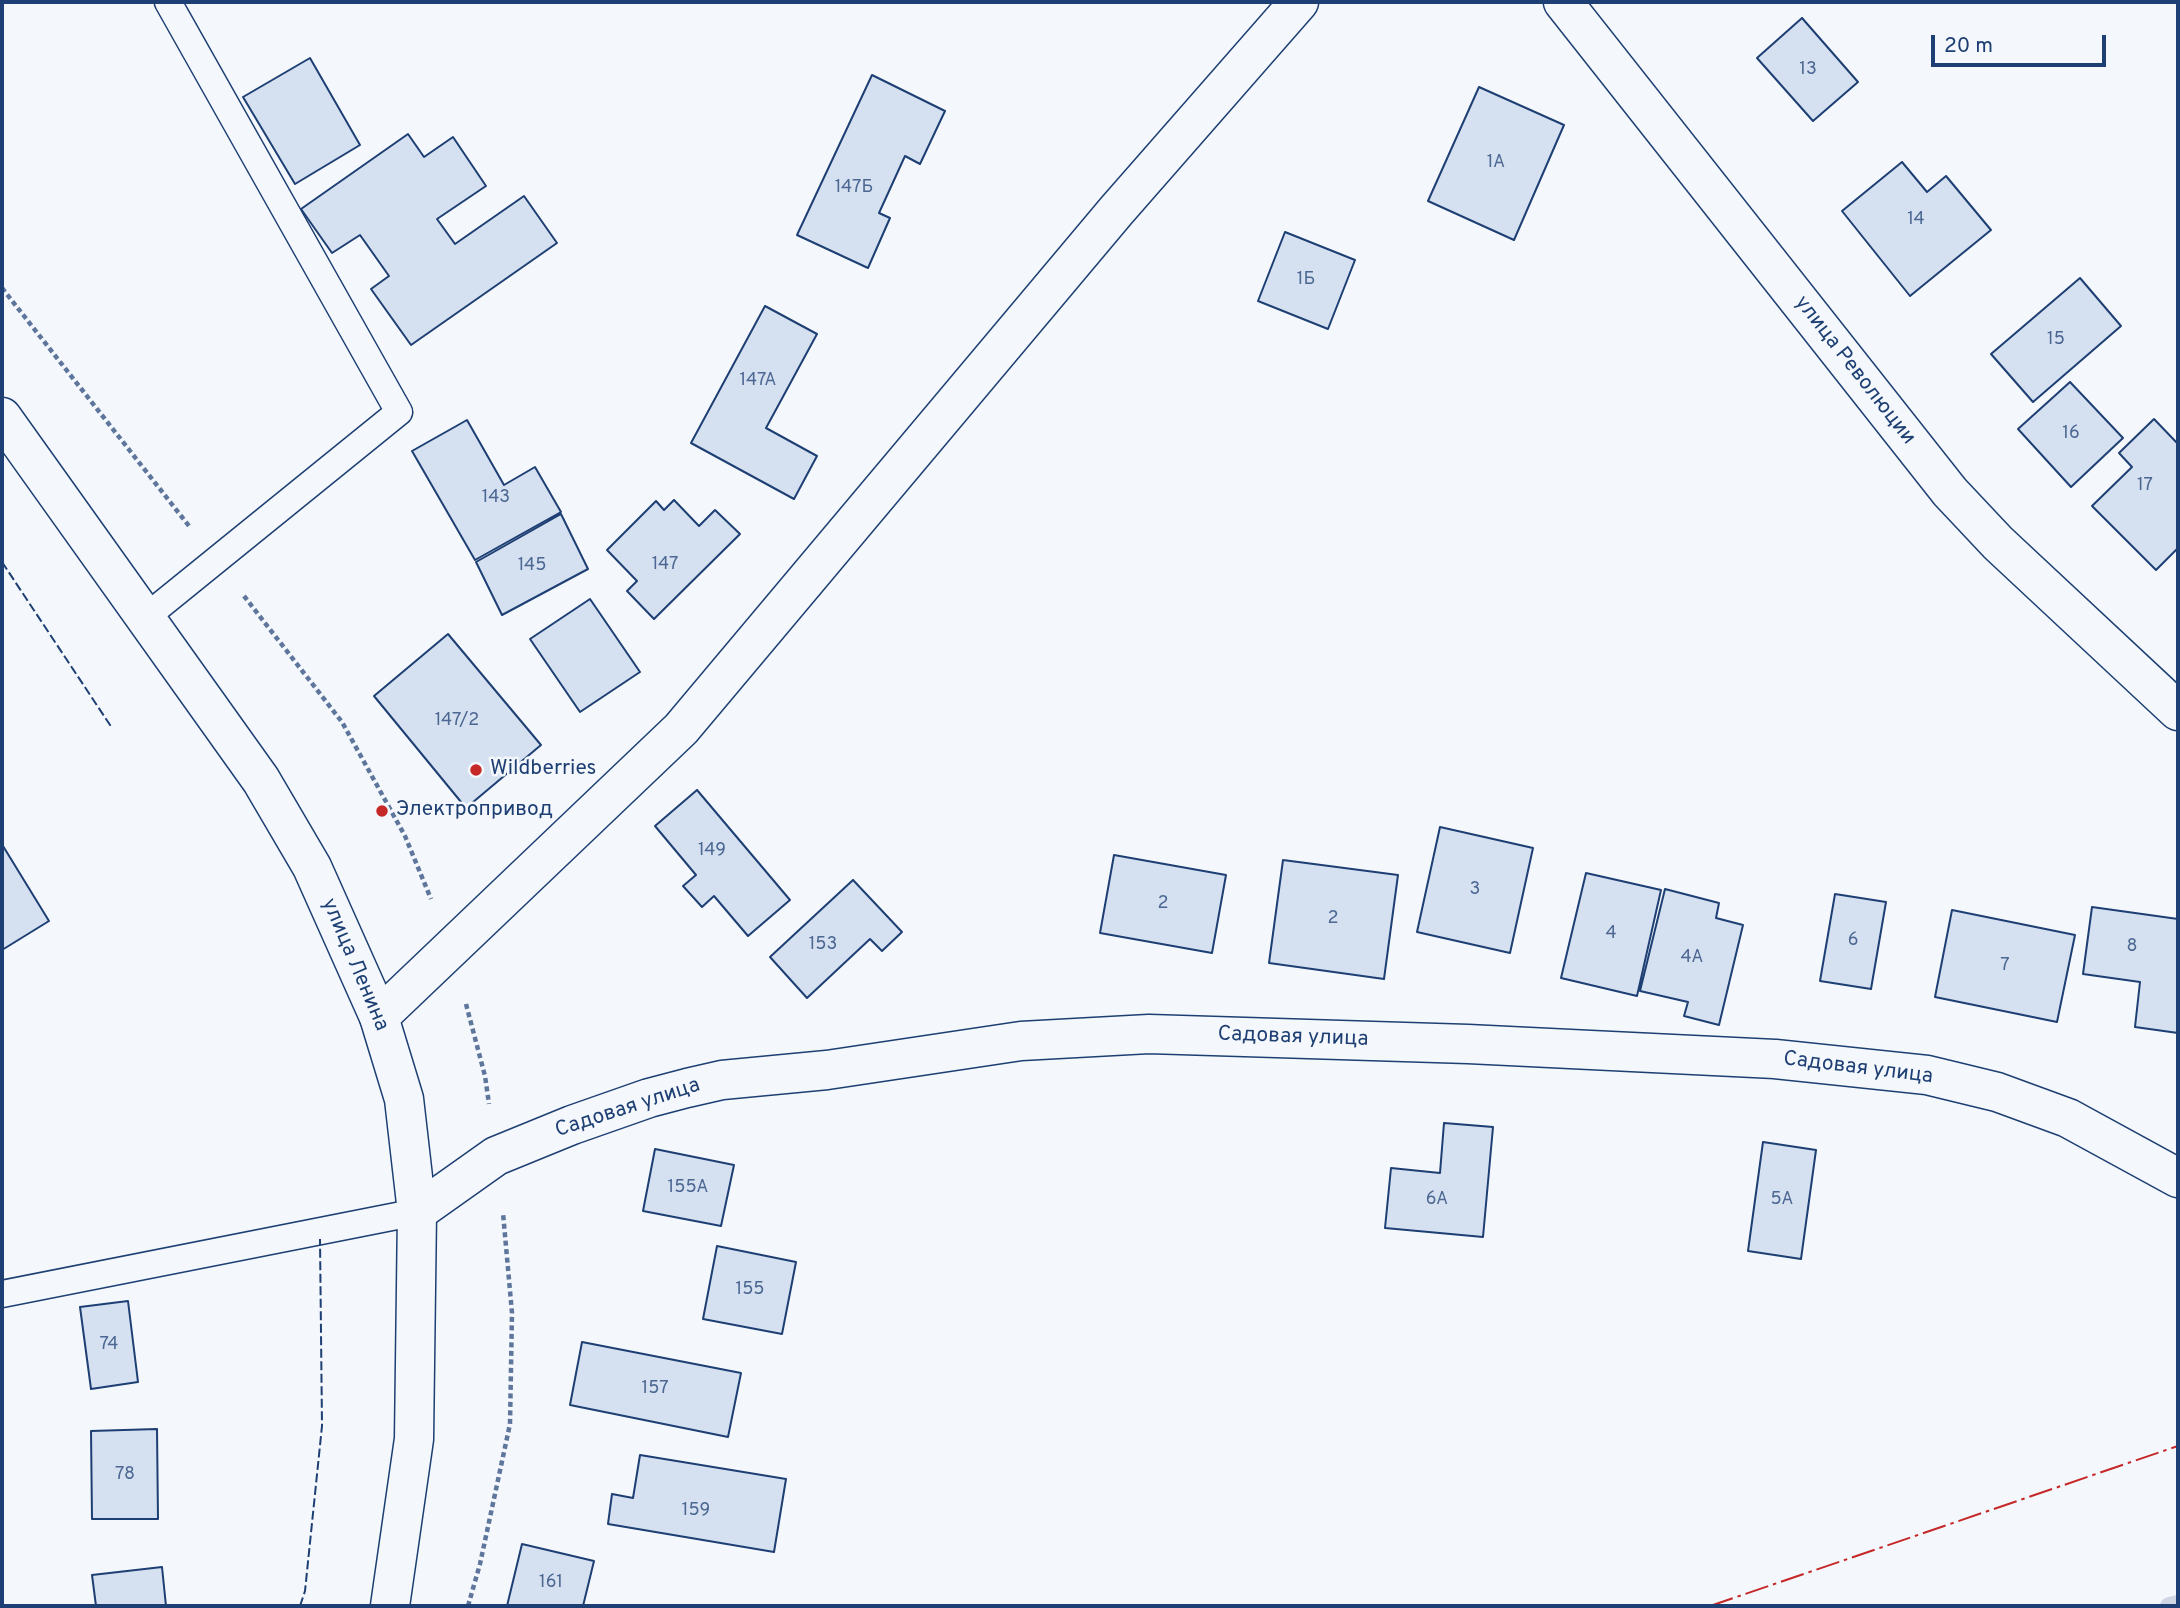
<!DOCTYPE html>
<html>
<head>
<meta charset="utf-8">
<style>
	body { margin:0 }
	#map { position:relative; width:2180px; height:1608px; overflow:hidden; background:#f4f7fb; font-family:Overpass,sans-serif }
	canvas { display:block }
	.frame { position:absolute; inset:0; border:4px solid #1d3f73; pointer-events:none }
	.scale { position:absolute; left:1931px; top:35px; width:175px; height:32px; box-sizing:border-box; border:4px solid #1d3f73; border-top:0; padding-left:9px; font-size:21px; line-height:24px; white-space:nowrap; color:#1d3f73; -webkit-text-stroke:5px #f4f7fb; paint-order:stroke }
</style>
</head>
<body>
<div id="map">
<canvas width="2180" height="1608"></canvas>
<div class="frame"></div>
<div class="scale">20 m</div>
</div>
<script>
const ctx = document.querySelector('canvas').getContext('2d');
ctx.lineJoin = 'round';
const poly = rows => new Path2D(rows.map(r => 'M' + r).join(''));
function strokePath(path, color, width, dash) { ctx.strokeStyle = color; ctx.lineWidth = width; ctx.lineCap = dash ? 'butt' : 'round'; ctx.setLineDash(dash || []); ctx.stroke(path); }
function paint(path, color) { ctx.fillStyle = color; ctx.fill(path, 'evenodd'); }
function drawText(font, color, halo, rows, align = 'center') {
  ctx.font = font + ' Overpass,sans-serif'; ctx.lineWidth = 5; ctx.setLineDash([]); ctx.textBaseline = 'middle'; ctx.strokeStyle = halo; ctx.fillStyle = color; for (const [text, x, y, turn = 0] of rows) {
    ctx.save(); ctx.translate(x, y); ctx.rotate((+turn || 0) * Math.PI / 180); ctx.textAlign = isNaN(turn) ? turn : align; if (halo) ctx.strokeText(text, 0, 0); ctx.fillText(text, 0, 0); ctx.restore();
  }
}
strokePath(poly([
	[2169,1606,2178,1604]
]), '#cfd7e4', 18);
const building = poly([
	[1802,18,1858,82,1813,121,1757,58,1802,18],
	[310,58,360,145,295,184,243,97,310,58],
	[872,75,945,111,920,164,905,156,879,213,890,218,868,268,797,235,872,75],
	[1479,87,1564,125,1514,240,1428,201,1479,87],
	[408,134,424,157,453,137,486,186,437,219,455,244,524,196,557,243,411,345,371,289,389,276,360,235,332,253,301,209,408,134],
	[1902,162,1927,192,1946,176,1991,230,1910,296,1842,211,1902,162],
	[1285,232,1355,260,1328,329,1258,301,1285,232],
	[2080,278,2121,326,2033,402,1991,354,2080,278],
	[765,306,817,334,766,428,817,456,794,499,691,443,765,306],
	[2070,382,2123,438,2071,487,2018,429,2070,382],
	[2154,419,2178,444,2178,548,2156,570,2092,506,2132,467,2119,453,2154,419],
	[467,420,504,485,535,467,561,512,475,560,412,451,467,420],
	[674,500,699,526,715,510,740,534,654,619,627,591,637,581,607,550,656,501,664,510,674,500],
	[561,514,588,569,502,615,476,562,561,514],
	[590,599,640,672,580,712,530,639,590,599],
	[448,634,541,745,466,808,374,696,448,634],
	[697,790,790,900,748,936,714,896,702,907,683,886,696,875,655,826,697,790],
	[1440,827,1533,848,1510,953,1417,932,1440,827],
	[3,846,49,921,2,950,2,847,3,846],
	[1114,855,1226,875,1212,953,1100,933,1114,855],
	[1283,860,1398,875,1384,979,1269,963,1283,860],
	[1586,873,1661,890,1637,996,1561,978,1586,873],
	[853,880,902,932,882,951,870,939,807,998,770,957,853,880],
	[1665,889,1719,903,1716,918,1743,925,1719,1025,1684,1016,1688,1002,1640,991,1665,889],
	[1835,894,1886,902,1871,989,1820,981,1835,894],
	[2092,907,2178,919,2178,1033,2135,1027,2140,982,2083,974,2092,907],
	[1952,910,2075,935,2057,1022,1935,997,1952,910],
	[1444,1123,1493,1127,1483,1237,1385,1228,1391,1168,1440,1173,1444,1123],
	[1763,1142,1816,1150,1801,1259,1748,1251,1763,1142],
	[655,1149,734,1165,721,1226,643,1211,655,1149],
	[717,1246,796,1262,782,1334,703,1319,717,1246],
	[128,1301,138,1382,91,1389,80,1307,128,1301],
	[582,1342,741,1373,728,1437,570,1405,582,1342],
	[157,1429,158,1519,92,1519,91,1431,157,1429],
	[640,1455,786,1479,774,1552,608,1524,612,1494,633,1498,640,1455],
	[522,1544,594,1561,583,1606,507,1606,522,1544],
	[162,1567,166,1606,96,1606,92,1575,162,1567]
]);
paint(building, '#d5e0f0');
strokePath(building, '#1d3f73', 2);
const service = poly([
	[146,617,399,412,168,2],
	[2,1294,417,1212]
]);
const minor = poly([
	[1563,2,1950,492,1998,543,2178,711],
	[379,1017,681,729,1116,211,1299,2],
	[417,1212,496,1156,572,1125,649,1098,687,1088,722,1080,827,1070,1021,1041,1149,1034,1468,1044,1775,1059,1927,1075,1997,1092,2068,1118,2178,1178]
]);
const secondary = poly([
	[2,417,261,780,312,867,379,1017,404,1099,417,1212,414,1439,390,1606]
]);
strokePath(service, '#1d3f73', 29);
strokePath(minor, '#1d3f73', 41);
strokePath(secondary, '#1d3f73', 41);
strokePath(poly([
	[2,288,189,526],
	[244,596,342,722,405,836,431,899],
	[466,1004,485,1076,489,1104],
	[468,1606,480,1564,510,1424,512,1313,503,1213]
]), '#5e769c', 4.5, [5, 3.5]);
strokePath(service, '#f4f7fb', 26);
strokePath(minor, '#f4f7fb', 38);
strokePath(secondary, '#f4f7fb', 38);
strokePath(poly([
	[2,562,112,728],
	[300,1606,305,1591,322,1426,320,1239]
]), '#1d3f73', 2, [9, 3.5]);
strokePath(poly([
	[1710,1606,2178,1446]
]), '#c62828', 2, [24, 5, 3.5, 5]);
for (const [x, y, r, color] of [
	[476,770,7,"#c62828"],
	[382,811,7,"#c62828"]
]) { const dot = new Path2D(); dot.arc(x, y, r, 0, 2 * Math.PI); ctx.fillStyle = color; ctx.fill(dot); strokePath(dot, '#f4f7fb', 2.5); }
drawText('18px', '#4b6792', null, [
	["13",1808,70],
	["1А",1496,163],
	["147Б",854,188],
	["14",1916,220],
	["1Б",1306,280],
	["15",2056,340],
	["147А",758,381],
	["16",2071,434],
	["17",2145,486],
	["143",496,498],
	["147",665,565],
	["145",532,566],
	["147/2",457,721],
	["149",712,851],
	["3",1475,890],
	["2",1163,904],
	["2",1333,919],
	["4",1611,934],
	["6",1853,941],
	["153",823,945],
	["8",2132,947],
	["4А",1692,958],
	["7",2005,966],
	["155А",688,1188],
	["6А",1437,1200],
	["5А",1782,1200],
	["155",750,1290],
	["74",109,1345],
	["157",655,1389],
	["78",125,1475],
	["159",696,1511],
	["161",551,1583]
]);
drawText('21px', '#1d3f73', '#f4f7fb', [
	["улица Революции",1854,371,52],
	["улица Ленина",354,965,67],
	["Садовая улица",1293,1038,2],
	["Садовая улица",1858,1069,7],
	["Садовая улица",628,1109,-18]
]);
drawText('21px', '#1d3f73', '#f4f7fb', [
	["Wildberries",490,770],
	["Электропривод",396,811]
], 'left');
</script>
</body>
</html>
